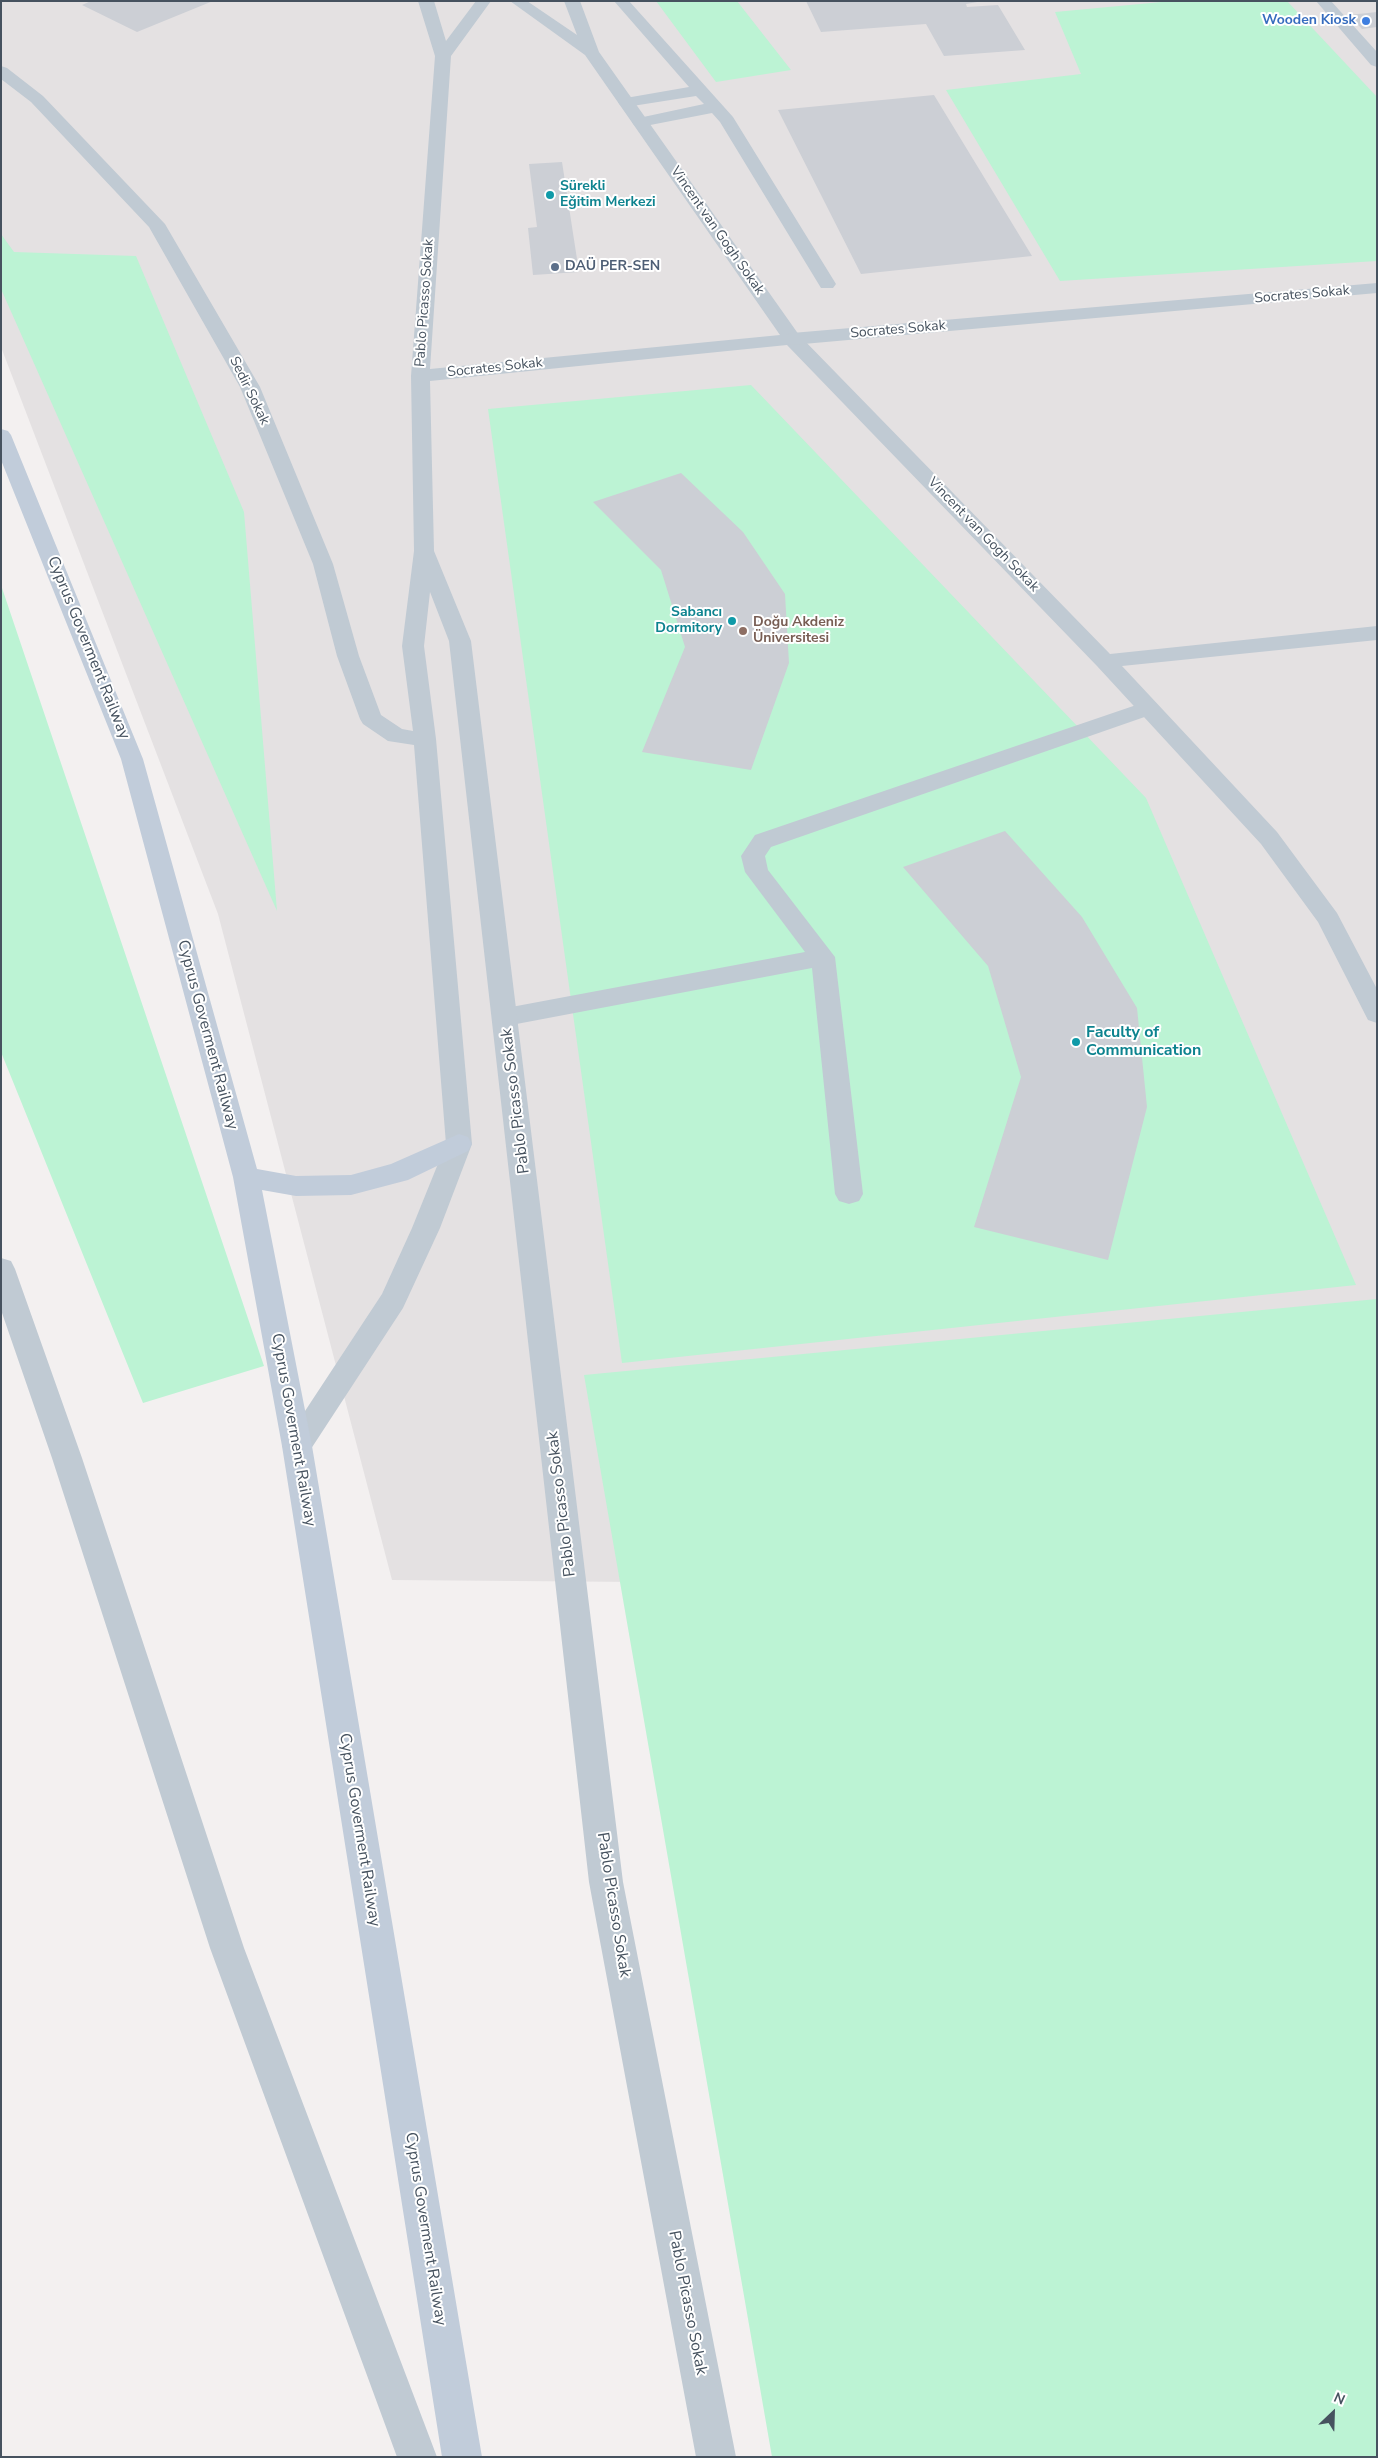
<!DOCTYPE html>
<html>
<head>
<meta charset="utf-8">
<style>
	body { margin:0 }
	#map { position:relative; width:1378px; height:2458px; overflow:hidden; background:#f3f0f0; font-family:"Nunito Sans",sans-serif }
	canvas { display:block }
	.frame { position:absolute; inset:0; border:2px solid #46525f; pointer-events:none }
	.north { position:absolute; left:1308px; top:2388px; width:50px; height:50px; -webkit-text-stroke:4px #fff; paint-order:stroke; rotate:24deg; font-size:14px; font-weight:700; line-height:20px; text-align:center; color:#46525f }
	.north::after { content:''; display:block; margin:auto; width:18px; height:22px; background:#46525f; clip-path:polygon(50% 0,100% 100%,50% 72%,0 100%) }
</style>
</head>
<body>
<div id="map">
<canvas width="1378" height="2458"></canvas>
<div class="frame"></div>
<div class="north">N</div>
</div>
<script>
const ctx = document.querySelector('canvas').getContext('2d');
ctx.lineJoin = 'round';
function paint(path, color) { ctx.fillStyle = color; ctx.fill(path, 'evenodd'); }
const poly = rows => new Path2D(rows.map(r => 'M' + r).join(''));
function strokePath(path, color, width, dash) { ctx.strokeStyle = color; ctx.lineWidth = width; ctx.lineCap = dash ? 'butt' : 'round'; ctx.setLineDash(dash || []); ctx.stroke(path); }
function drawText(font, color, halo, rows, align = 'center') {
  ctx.font = font + ' "Nunito Sans",sans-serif'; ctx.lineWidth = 4; ctx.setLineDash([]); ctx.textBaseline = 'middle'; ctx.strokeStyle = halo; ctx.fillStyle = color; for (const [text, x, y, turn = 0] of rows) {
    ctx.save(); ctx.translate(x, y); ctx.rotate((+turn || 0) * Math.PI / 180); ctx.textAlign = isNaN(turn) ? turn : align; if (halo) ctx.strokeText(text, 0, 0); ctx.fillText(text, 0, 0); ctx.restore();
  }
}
paint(poly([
	[1,1,1377,1,1377,1588,392,1580,218,914,1,347]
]), '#e4e1e2');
paint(poly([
	[656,1,737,1,791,70,716,82],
	[1172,1,1287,1,1377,97,1377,261,1060,281,946,90,1081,74,1055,12],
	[1,234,14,252,136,256,244,512,277,911,1,289],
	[751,385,1146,798,1356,1285,622,1363,488,409],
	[1,585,264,1366,143,1403,1,1052],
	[1377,1299,1377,2457,772,2457,584,1375]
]), '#bcf3d4');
paint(poly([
	[91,1,213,1,137,32,82,5],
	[806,1,983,1,966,4,967,7,998,5,1025,50,944,56,926,24,821,32],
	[1377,12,1377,27,1362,29,1349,15],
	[934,95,1032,256,861,274,778,110],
	[562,162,579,272,533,275,528,228,537,227,529,164],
	[681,473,743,532,785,594,789,663,751,770,642,752,685,647,661,570,593,502],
	[1005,831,1082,917,1137,1008,1147,1107,1108,1260,974,1227,1021,1077,988,966,903,867]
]), '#cccfd5');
paint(poly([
	[614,1,629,1,733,117,836,284,833,288,821,288,720,122,712,113,640,127,634,125,632,122,634,119,704,104,696,96,626,107,620,105,618,102,620,99,689,87,614,1],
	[1148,701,1156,703,1159,708,1156,713,771,847,765,856,768,870,835,957,863,1194,859,1201,849,1204,839,1201,835,1194,812,968,506,1026,497,1023,493,1017,497,1011,506,1008,805,952,745,872,741,856,755,835,1148,701]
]), '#c0cad3');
paint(poly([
	[418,1,434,1,446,41,476,1,491,1,451,56,430,369,780,335,585,55,510,1,527,1,577,35,564,1,580,1,599,52,799,335,1110,654,1377,626,1377,640,1122,666,1277,832,1337,913,1377,989,1377,1023,1368,1020,1318,922,1261,844,1097,666,787,345,430,381,434,551,471,641,623,1882,736,2457,696,2457,589,1882,449,641,430,592,424,646,436,739,472,1144,440,1228,403,1308,307,1455,297,1458,287,1455,282,1446,382,1294,412,1228,446,1144,414,745,388,741,363,724,360,719,337,656,313,564,240,387,149,227,31,102,1,79,1,66,7,68,43,96,165,224,260,387,333,564,359,656,381,715,402,729,413,731,402,646,414,551,411,376,435,56,418,1],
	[1316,1,1331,1,1377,52,1377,67,1371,65,1316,1],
	[1,1258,11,1261,15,1269,82,1458,244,1948,437,2457,397,2457,210,1948,52,1458,1,1310,1,1258]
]), '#c0cad3');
paint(poly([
	[1377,283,1377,293,792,345,785,343,783,339,785,335,792,333,1377,283]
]), '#c0cad3');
paint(poly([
	[1,429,8,431,11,435,143,759,257,1169,296,1176,351,1175,391,1164,459,1134,468,1137,472,1144,468,1151,408,1180,351,1195,296,1196,262,1190,312,1446,482,2457,442,2457,282,1446,233,1177,121,759,1,460,1,429]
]), '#c1ccda');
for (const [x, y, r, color] of [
	[1366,21,5,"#3f7fe0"],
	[550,195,5,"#0f9aa8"],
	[555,267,5,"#5c6f8a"],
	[732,621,5,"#0f9aa8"],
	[743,631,5,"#8d6e63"],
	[1076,1042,5,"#0f9aa8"]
]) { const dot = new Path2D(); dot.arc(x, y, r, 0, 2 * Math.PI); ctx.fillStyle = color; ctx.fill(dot); strokePath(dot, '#fff', 2); }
drawText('bold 14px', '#366cbe', '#fff', [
	["Wooden Kiosk",1356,21]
], 'right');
drawText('bold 14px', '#0d838f', '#fff', [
	["Sürekli",560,187],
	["Eğitim Merkezi",560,203],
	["Sabancı",722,613,"right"],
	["Dormitory",722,629,"right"]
], 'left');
drawText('14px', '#46525f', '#fff', [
	["Vincent van Gogh Sokak",717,231,55],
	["Socrates Sokak",1302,295,-5],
	["Pablo Picasso Sokak",425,303,-86],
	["Socrates Sokak",898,330,-5],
	["Socrates Sokak",495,368,-6],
	["Sedir Sokak",249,391,64],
	["Vincent van Gogh Sokak",983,535,46]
]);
drawText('bold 14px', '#4e5e75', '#fff', [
	["DAÜ PER-SEN",565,267]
], 'left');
drawText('bold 14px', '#785e54', '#fff', [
	["Doğu Akdeniz",753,623],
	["Üniversitesi",753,639]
], 'left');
drawText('16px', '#46525f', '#fff', [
	["Cyprus Goverment Railway",88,648,68],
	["Cyprus Goverment Railway",207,1035,75],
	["Pablo Picasso Sokak",516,1101,-97],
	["Cyprus Goverment Railway",293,1430,80],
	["Pablo Picasso Sokak",562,1504,-97],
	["Cyprus Goverment Railway",359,1830,81],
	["Pablo Picasso Sokak",613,1905,81],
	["Cyprus Goverment Railway",425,2229,81],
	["Pablo Picasso Sokak",687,2303,79]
]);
drawText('bold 16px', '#0d838f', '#fff', [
	["Faculty of",1086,1033],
	["Communication",1086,1051]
], 'left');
</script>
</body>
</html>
